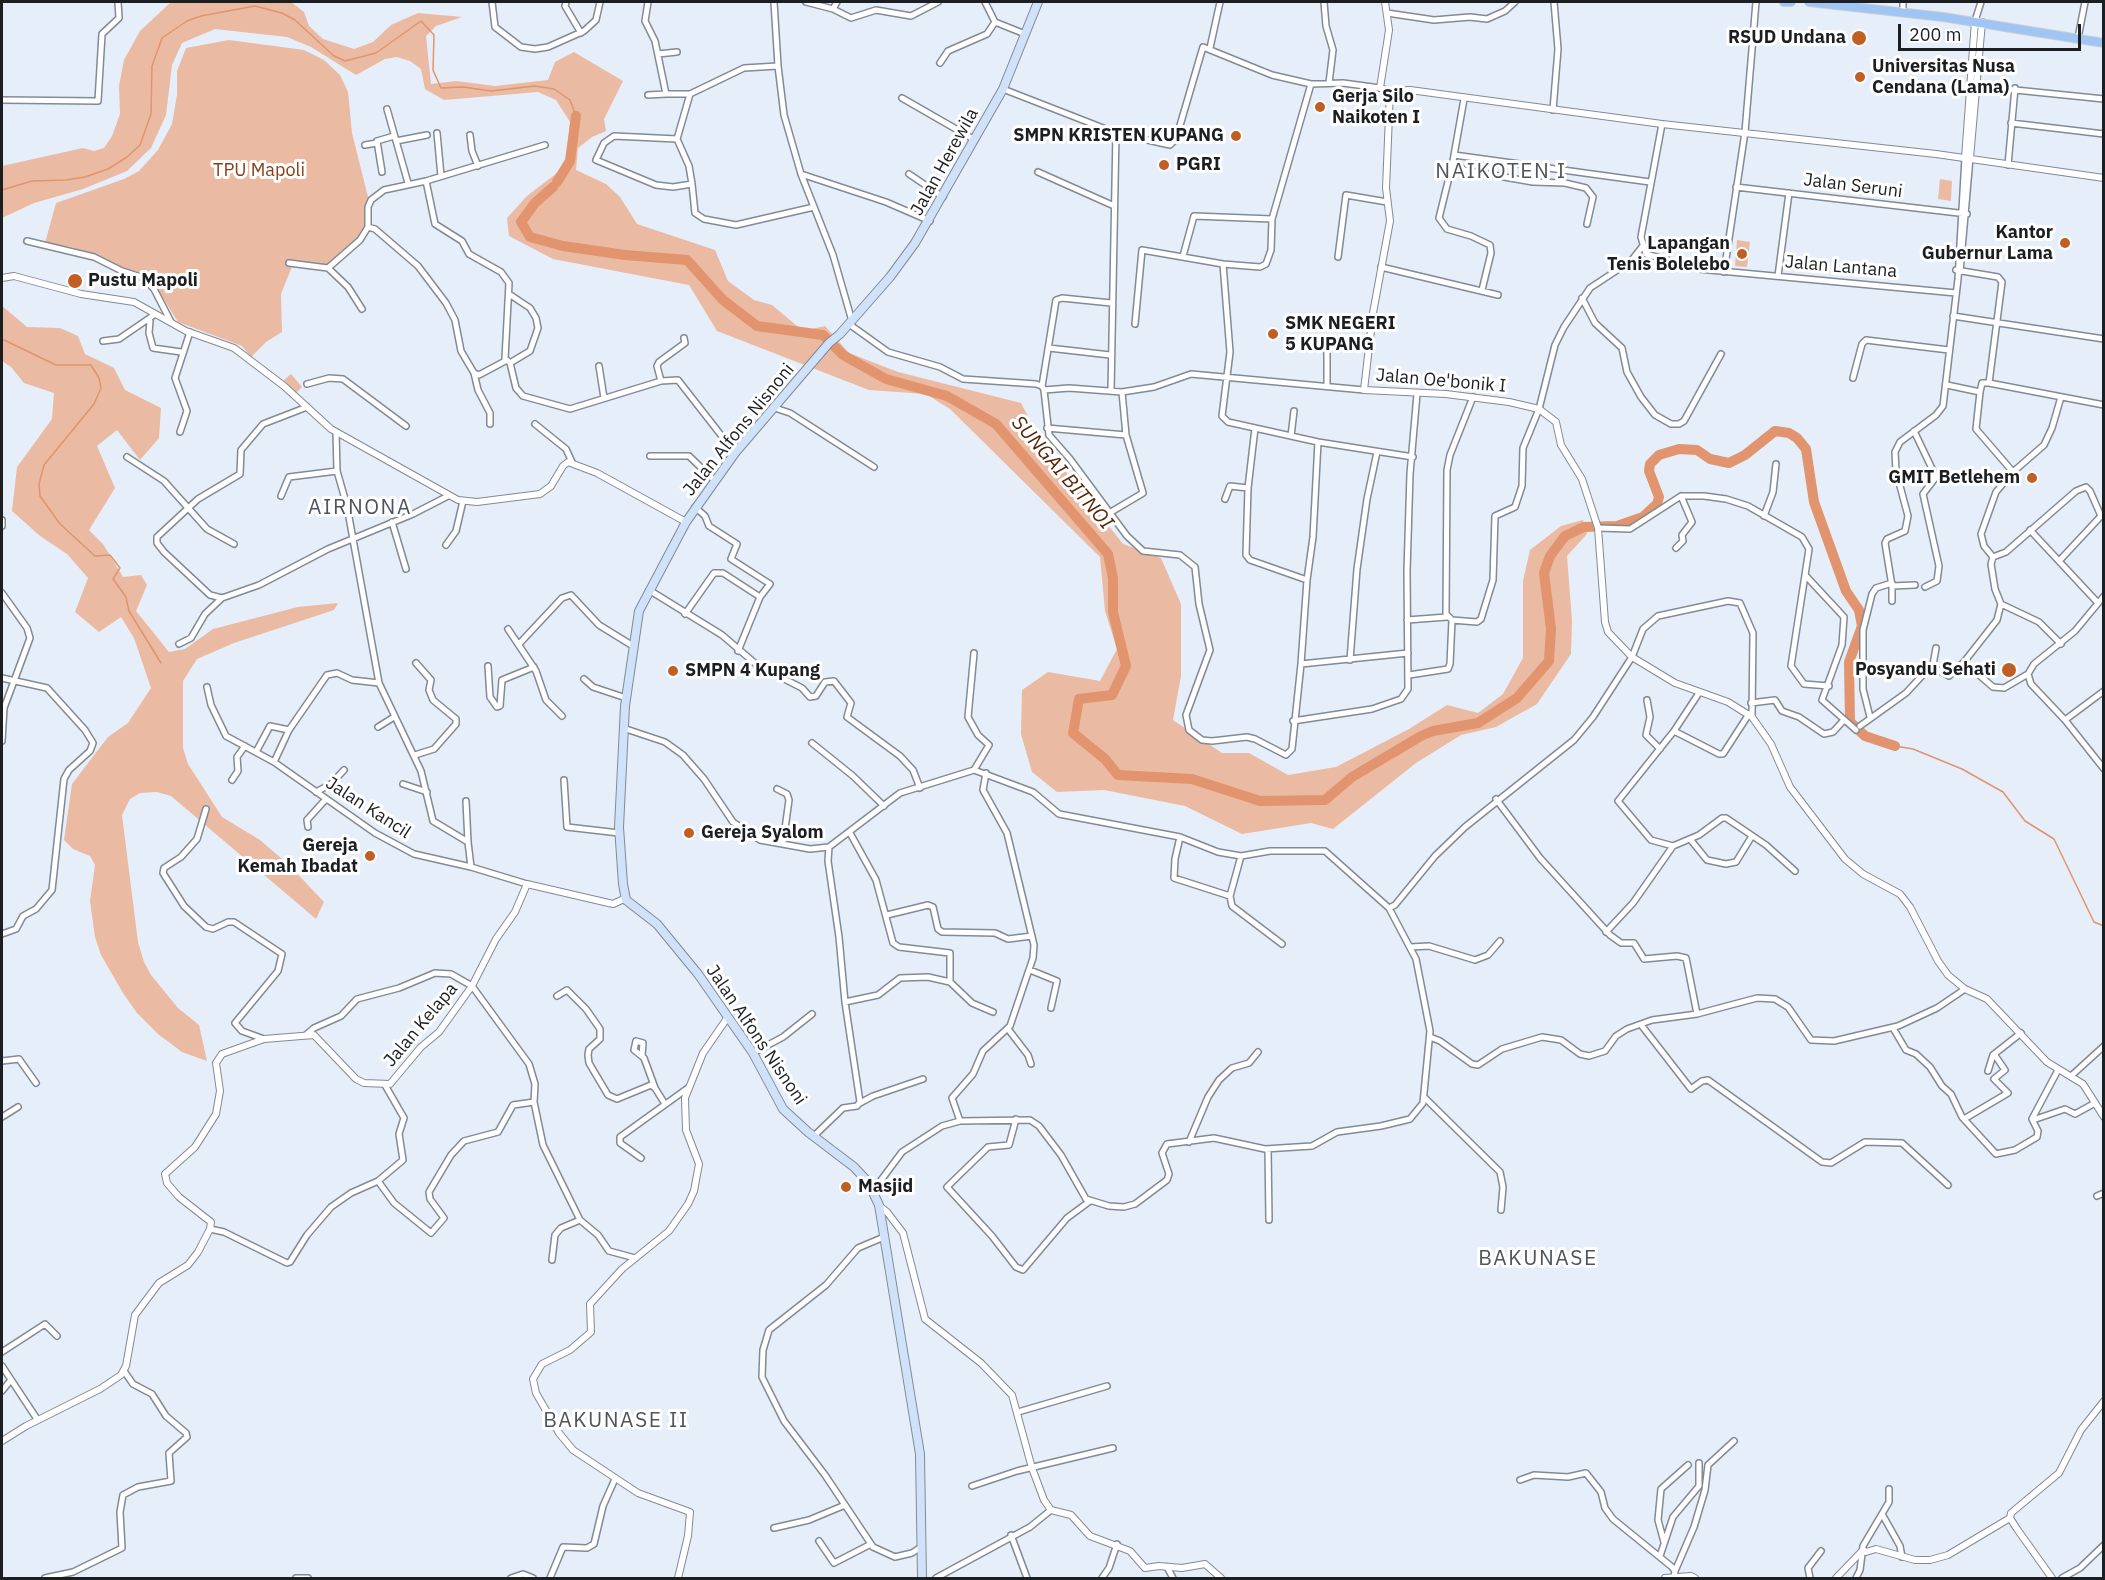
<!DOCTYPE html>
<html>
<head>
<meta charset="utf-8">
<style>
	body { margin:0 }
	#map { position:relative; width:2105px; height:1580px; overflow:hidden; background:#e6eef9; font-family:"IBM Plex Sans",sans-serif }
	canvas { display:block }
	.frame { position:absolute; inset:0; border:3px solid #1c1f22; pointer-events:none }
	.scale { position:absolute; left:1898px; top:24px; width:183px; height:27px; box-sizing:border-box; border:3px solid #1c1f22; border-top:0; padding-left:8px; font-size:18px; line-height:21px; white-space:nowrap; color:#1c1f22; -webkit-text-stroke:4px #fff; paint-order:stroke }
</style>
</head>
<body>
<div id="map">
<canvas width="2105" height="1580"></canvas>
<div class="frame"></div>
<div class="scale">200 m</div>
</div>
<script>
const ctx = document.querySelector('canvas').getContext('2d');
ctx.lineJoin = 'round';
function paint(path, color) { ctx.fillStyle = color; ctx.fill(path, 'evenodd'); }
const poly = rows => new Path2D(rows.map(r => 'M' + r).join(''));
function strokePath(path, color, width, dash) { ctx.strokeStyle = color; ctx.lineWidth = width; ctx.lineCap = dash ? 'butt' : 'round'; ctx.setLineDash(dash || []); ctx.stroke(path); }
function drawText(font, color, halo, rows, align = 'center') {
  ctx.font = font + ' "IBM Plex Sans",sans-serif'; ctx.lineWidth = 6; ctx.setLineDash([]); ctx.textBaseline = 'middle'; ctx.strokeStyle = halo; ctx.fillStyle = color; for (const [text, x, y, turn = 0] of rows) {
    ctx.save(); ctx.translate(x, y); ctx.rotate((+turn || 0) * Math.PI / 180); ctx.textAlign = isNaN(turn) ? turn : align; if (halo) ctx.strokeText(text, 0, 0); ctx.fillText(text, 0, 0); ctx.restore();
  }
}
paint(poly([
	[171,2,291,2,304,12,309,26,323,39,354,49,373,42,391,25,418,13,462,17,436,26,426,36,431,84,456,81,495,86,548,80,555,62,574,52,623,81,604,119,606,131,592,137,578,148,576,170,606,184,620,197,637,224,715,250,728,281,754,300,772,305,803,331,825,326,849,353,898,372,1021,403,1039,438,1123,544,1161,558,1181,604,1181,676,1173,720,1222,753,1249,753,1288,775,1336,767,1409,729,1447,705,1478,713,1503,694,1523,658,1523,581,1530,550,1561,526,1583,520,1587,534,1567,556,1572,621,1571,654,1537,704,1496,727,1461,735,1416,763,1333,829,1311,823,1242,834,1185,806,1104,790,1057,792,1032,772,1021,734,1022,690,1048,672,1100,681,1117,649,1105,611,1100,557,950,409,926,394,869,390,717,331,689,285,553,259,509,236,507,218,527,196,566,166,570,122,556,100,538,92,444,100,425,89,421,69,410,61,397,57,385,59,356,75,311,47,287,37,215,29,182,43,172,65,166,115,151,148,127,171,83,189,34,203,2,218,2,166,83,148,94,151,104,148,112,136,120,114,119,86,124,60,140,31],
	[229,40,304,50,324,60,340,75,348,92,352,133,369,201,369,228,335,264,293,264,281,294,282,332,266,342,251,357,242,346,178,322,148,274,128,270,72,247,45,243,56,203,124,179,139,171,158,150,172,124,177,95,177,71,186,48],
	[1940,179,1952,181,1951,201,1938,199],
	[1737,240,1750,242,1747,267,1735,266],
	[2,306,27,327,60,328,78,336,85,354,114,368,125,390,161,408,159,438,140,460,117,430,97,446,115,488,89,530,103,544,123,577,141,575,147,585,136,611,169,652,185,649,213,629,298,607,338,603,334,610,234,643,197,659,183,681,183,748,188,764,222,817,260,840,289,865,324,902,316,919,171,796,157,792,140,793,130,799,122,815,138,942,144,962,151,975,178,1008,199,1025,207,1061,182,1052,158,1034,137,1013,123,993,101,955,95,937,90,901,95,865,90,856,73,849,64,840,72,784,108,737,128,723,151,688,134,638,121,617,99,632,75,612,88,578,67,554,40,536,12,511,17,467,52,419,54,393,24,383,11,367,2,361],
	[291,374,302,387,295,394,284,380]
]), '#ebbaa3');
strokePath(poly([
	[2,190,32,181,66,180,85,177,108,169,127,157,140,145,151,114,152,66,162,38,187,21,201,16,255,6,282,13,295,20,334,56,345,61,376,53,421,21,434,35,433,70,441,88,463,87,491,91,535,86,554,89,570,100,576,116],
	[2,339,56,365,91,365,99,378,101,388,94,404,44,465,39,484,40,496,60,524,95,556,110,555,120,568,113,579,126,597,129,611,161,663],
	[1895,746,1913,749,1962,769,2003,792,2025,821,2054,839,2094,922,2104,926]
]), '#e1946d', 1.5);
strokePath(poly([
	[557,182,570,161,576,116],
	[553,187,535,203,521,222,530,237,563,246,625,255,687,260,723,300,757,326,823,335,843,355,886,379,947,396,996,424,1108,554,1113,578,1113,612,1126,666,1112,695,1079,699,1073,733,1105,759,1118,775,1192,779,1260,801,1325,800,1352,777,1421,736,1433,731,1478,723,1517,698,1549,661,1551,629,1544,573,1550,556,1565,536,1584,527,1617,526,1643,517,1657,504,1659,497,1649,471,1650,464,1659,455,1679,449,1697,450,1710,459,1729,463,1745,455,1775,431,1789,433,1797,438,1806,449,1814,502,1846,591,1859,610,1862,626,1849,662,1850,722,1865,736,1895,746]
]), '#e1946d', 10);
const minor = poly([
	[492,2,495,27,521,47,535,49,548,47,584,31,596,20,600,2],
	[566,2,565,6,581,33],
	[648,2,645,21,655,41,666,94,690,94,744,68,778,66],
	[774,2,778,66,784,115,801,174,833,255,852,321],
	[806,2,833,9],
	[837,2,833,9,851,18,876,10,911,16,938,2],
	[985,2,995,22,1025,34],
	[1324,2,1326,26,1333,50,1329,83],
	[1387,13,1434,20,1470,17,1487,19,1505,11,1515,2],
	[1903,13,1903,2],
	[1975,21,1981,2],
	[2078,38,2085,2],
	[1210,48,1220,2],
	[658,54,677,52],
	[940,63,948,51,987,34,995,22],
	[1976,86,2104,99],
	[1003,89,1116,133,1170,145,1176,139,1203,47,1272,75,1311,84,1343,83,1380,88],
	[648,95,666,94],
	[902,98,975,140],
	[1464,99,1453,161,1439,218,1447,229,1471,236,1490,245,1491,253,1482,290],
	[2,100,98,101,102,34,119,18,118,2],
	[387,109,408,183],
	[1553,110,1558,49,1554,2],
	[2011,123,2104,134],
	[1662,124,1641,237,1646,254,1699,269,1956,293],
	[437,133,441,176],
	[470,135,472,151,478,166],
	[677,139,614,136,604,143,596,160,656,185,673,187,692,184,689,166,677,139,690,94],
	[396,141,427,135],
	[365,145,377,143],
	[1454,155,1650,182],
	[1453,161,1464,170,1533,182,1565,183,1586,188,1593,197,1587,224],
	[2008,165,2015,88],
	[382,172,377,141,394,136],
	[1038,172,1112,205],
	[801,174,886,202,930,221],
	[909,174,943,197],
	[426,181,435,224,462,241,469,254,501,272,509,283,505,359],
	[692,184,695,213,704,219,736,225,814,207],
	[1736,187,1967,214],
	[368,227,368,207,371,200,384,190,426,181,545,145],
	[27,241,94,257,122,271,144,278,154,289,171,322],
	[1183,256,1194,216,1272,219,1311,84],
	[1338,257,1346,195,1387,202],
	[289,263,328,268,360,240,368,227,375,229,418,266,446,303,455,320,461,351,474,373,479,375,507,360,510,363,516,388,523,396,570,409,661,381,678,380,735,453],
	[1223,264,1260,267,1266,264,1271,250,1272,219],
	[1381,267,1498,295],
	[328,268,348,287,362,309],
	[1724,272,1745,132,1756,2],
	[1960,272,1970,158],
	[1778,276,1789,193],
	[509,294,530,308,536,318,538,328,530,351,510,363],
	[1582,298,1595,323,1622,348,1627,372,1641,397,1655,415,1671,424,1679,424,1684,421,1721,354],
	[1953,316,2104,339],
	[150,321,149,333,153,348,181,352],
	[849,324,888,352,940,367,963,379,1036,384,1042,386,1044,390,1069,388,1122,392,1154,387,1191,374,1364,390],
	[1135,324,1142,250,1223,264,1230,352,1222,416,1228,422,1255,428],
	[103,341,119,339,154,315],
	[1049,348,1110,355],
	[599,366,604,398],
	[474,373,478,390,490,413,490,424],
	[1853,378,1862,344,1866,340,1949,350],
	[661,381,657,366,659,362,685,343,684,338],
	[1989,383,2104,405],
	[307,384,329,378,343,379,406,426],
	[1947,385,1980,392,1982,383,1989,383,2002,282,1998,277,1956,270],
	[1042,386,1056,300,1062,298,1111,303],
	[1327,386,1327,347],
	[1044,390,1049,435,1070,459,1127,536,1143,551,1180,555,1195,567,1199,604,1210,650,1186,715,1189,730,1202,740,1212,741,1247,737,1255,739,1286,755,1292,749,1301,664,1307,580,1313,537,1318,442],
	[1111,391,1116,133],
	[1980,392,1976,429,2013,472,2044,445,2052,428,2061,397],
	[307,407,263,424,241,450,240,474,198,499,157,537,157,543,164,552,210,595,222,598,259,585,328,549,413,514,448,496],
	[775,408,790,413,874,467],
	[535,424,566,449,572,462],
	[1047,428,1126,435],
	[1914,431,1936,477,1923,494,1939,566,1937,581,1925,587],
	[180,432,187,411,175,378,190,332],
	[336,432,337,471,347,506,379,683,421,771,433,821,468,842,471,867],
	[1291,436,1294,411],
	[650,456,689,456,715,481],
	[127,457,164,481,207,529,234,544],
	[281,496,289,477,337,471],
	[1225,499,1230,486,1248,488],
	[695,507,705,516,709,526,737,544,731,559,770,584,760,597,738,651],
	[1111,512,1143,493,1126,435,1122,392],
	[1764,516,1773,492,1776,464],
	[2,520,2,526],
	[392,522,406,569],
	[1598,528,1630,529,1681,496,1704,496,1726,499,1748,506,1802,537,1809,549,1791,666,1804,684,1829,686],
	[2030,530,2098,603],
	[446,545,456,531,463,501],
	[1676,548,1683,541,1682,535,1692,522,1681,496],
	[1993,557,2006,552,2076,491,2086,487,2090,491,2101,516,2060,560],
	[1806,576,1844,617,1842,645,1822,700,1856,730],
	[1307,580,1250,560,1246,555,1248,488,1255,428,1318,442,1413,457],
	[1892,586,1915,585],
	[649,590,722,635,757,665,802,688,810,697,816,696,825,682,834,681,851,703,847,717,900,756,913,770,920,788],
	[2,593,27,628,30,638,4,708,2,741],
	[2104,596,2075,631,2034,664,2028,674,2031,684,2065,720,2104,769],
	[1892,601,1892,586,1885,543,1887,539,1905,531,1908,516,1896,471,1895,452,1900,442,1936,415,1943,406,1958,279,1965,158],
	[2001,604,2039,622,2061,644],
	[685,614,714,573,723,573,760,597],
	[1407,620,1447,617],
	[1452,620,1477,622,1481,619,1493,580,1495,516,1515,507,1522,486,1523,448,1539,409,1555,345,1564,327,1590,288,1631,261,1642,247],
	[508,629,536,671,546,700,562,716],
	[179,644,191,638,205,614,222,598],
	[519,644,562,598,571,595,599,625,633,646],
	[974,653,968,717,978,735,989,745,974,770],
	[1350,660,1357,569,1367,499,1377,452],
	[1964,662,1993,687,2004,688,2028,674],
	[1301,664,1408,653],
	[1933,665,1936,648],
	[488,666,490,697,497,707,500,706,502,680,534,667],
	[1409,675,1448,669,1450,664,1452,620,1446,614,1447,470,1450,455,1473,397],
	[2,678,47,688,85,730,93,743,90,751,69,770,64,779,52,890,36,909,23,916,16,929,2,934],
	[584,679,593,687,626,698],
	[207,687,211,705,226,736,274,762,375,833,414,854,471,867,527,884],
	[1647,700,1650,717,1646,735,1660,749],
	[1751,703,1775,700,1782,711,1799,717,1824,734,1833,732,1844,720],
	[1870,717,1863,689,1863,630,1872,594,1876,588,1892,583],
	[2065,720,2104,691],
	[1293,721,1372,709,1401,699,1408,689,1407,571,1410,474,1417,394],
	[1860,726,1906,693,1931,666,1949,676,1964,662,1997,620,2001,604,1995,589,1991,564,1993,557,1984,546,1981,534,1996,492,2013,472],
	[378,727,394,717],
	[626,729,665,742,683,755,704,779,733,822,760,840,810,849,829,847,900,793,974,770,1033,792,1059,814,1180,837,1218,852,1241,856,1270,851,1325,851,1389,908,1395,905,1435,856,1465,827,1574,740,1593,717,1632,657,1643,629,1658,616,1728,601,1740,603,1753,633,1752,717],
	[1674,731,1719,754,1723,754,1749,714],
	[812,743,853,776,884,806],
	[256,752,270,726,289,730],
	[415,755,434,749,456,724,456,719,433,700,429,690,431,680,416,663],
	[274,762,289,730,327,675,337,673,352,680,379,683],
	[232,780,238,771,237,757,245,746],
	[564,780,567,827,619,833],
	[403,784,427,792],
	[777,789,787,794,789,800,783,843],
	[316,792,331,784,344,770],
	[1496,799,1540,858,1610,935,1621,943,1634,943,1644,959,1677,956,1686,958,1697,1014,1757,998,1775,999,1788,1007,1811,1040,1834,1041,1898,1026,1937,1008,1965,989],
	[466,801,468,842],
	[206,809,197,839,181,857,164,868,163,873,184,906,206,927,213,929,228,922,234,922,282,954,278,971,235,1023,242,1031,264,1039],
	[308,827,307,820,326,799],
	[850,833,876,880,893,943,899,947,950,953,950,982],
	[1180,837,1175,859,1174,878,1230,896],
	[1690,839,1707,860,1726,864,1736,862,1752,836],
	[1673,846,1651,840,1618,801,1674,731,1699,693],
	[1241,856,1230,896,1232,906,1282,944],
	[887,915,928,905,933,907,938,929,942,932,995,933,1008,939,1032,936],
	[1606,932,1633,903,1673,846,1699,835,1722,818,1726,818,1766,845,1795,871],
	[1410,947,1429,946,1475,960,1488,955,1500,941],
	[1030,970,1057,981,1051,1008],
	[557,996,567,990,586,1009,600,1029,600,1039,589,1049,588,1055,589,1063,608,1095,617,1099,651,1085,655,1088,665,1104],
	[845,1002,878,995,900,978,928,977,950,982,972,1003,993,1012],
	[1642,1026,1691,1089,1702,1081,1708,1080,1822,1162,1831,1163,1865,1142,1902,1143,1948,1185],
	[1893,1028,1906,1050,1916,1054,1930,1067,1942,1086,1951,1094,1962,1117,1996,1154,2015,1150,2037,1137,2038,1131,2032,1119,2058,1070],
	[1008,1029,1028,1055,1031,1064],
	[307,1034,314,1028,341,1016,357,999,399,988,435,973,451,974,472,986,529,1064,535,1084,534,1102,543,1145,580,1220,598,1235,609,1251,635,1258],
	[1430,1037,1440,1041,1472,1064,1478,1065,1502,1049,1542,1037,1561,1040,1580,1054,1589,1056,1605,1051,1616,1036,1627,1029,1652,1020,1697,1014],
	[753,1053,783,1037,812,1014],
	[642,1056,643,1043,636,1041,634,1050,644,1058,655,1088],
	[2,1061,19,1059,36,1083],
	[1988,1071,1993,1055,2021,1033],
	[2071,1076,2104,1046],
	[1424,1097,1500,1172,1503,1187,1501,1210],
	[860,1103,873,1096,923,1079],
	[2,1117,18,1107],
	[1016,1119,1009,1145,988,1147,947,1187,992,1236,1016,1267,1023,1270,1067,1218,1090,1201],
	[1964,1119,2008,1093,1994,1079,2005,1070,1994,1054],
	[2033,1120,2065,1109,2075,1114,2095,1103],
	[960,1121,952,1098,973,1074,983,1051,1010,1026,1033,958,1034,945,1007,833,983,790,986,773],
	[814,1136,843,1108,857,1106,860,1102,845,1002,839,937,828,861,829,847],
	[1189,1142,1208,1097,1219,1080,1232,1068,1249,1063,1258,1052],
	[1268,1149,1269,1220],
	[641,1158,620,1143,620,1137,688,1088],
	[378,1181,394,1203,431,1233,444,1218,430,1199,429,1192,451,1155,464,1141,498,1132,513,1105,534,1102],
	[873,1191,902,1152,942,1126,960,1121,1030,1120,1039,1126,1061,1155,1086,1199,1109,1206,1124,1207,1135,1204,1167,1180,1169,1174,1162,1153,1167,1144,1214,1138,1265,1149,1312,1146,1337,1132,1381,1126,1410,1119,1423,1103,1430,1031,1416,959,1389,908],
	[2097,1196,2104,1193],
	[210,1229,224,1232,287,1263,290,1262,307,1235,331,1207,351,1193,378,1181,403,1160,399,1134,404,1118,385,1085],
	[884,1237,858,1248,826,1285,769,1330,763,1350,762,1377,784,1421,825,1475,873,1547,895,1557,912,1553,921,1547],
	[552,1260,555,1235,561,1228,580,1220],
	[2,1352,45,1324,57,1336],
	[2,1366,37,1419],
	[2,1391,10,1381],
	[1018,1412,1107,1386],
	[1520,1480,1534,1475,1568,1477,1586,1473,1601,1492,1605,1508,1613,1519,1672,1567,1675,1571,1674,1577],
	[972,1486,1017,1471,1113,1448],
	[1882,1514,1900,1546,1902,1557],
	[774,1528,809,1520,845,1505],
	[1011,1535,1027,1578],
	[819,1541,834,1563,871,1544],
	[1664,1542,1658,1520,1661,1489,1688,1465],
	[1660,1556,1673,1517,1699,1486,1699,1463],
	[1167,1567,1173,1578],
	[1675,1571,1694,1527,1705,1490,1708,1465,1734,1441],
	[45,1578,73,1572,122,1548,120,1512,123,1495,138,1487,171,1481,169,1453,187,1437,186,1433,166,1416,152,1394,133,1384,124,1371],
	[296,1578,308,1578],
	[511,1578,523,1574,533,1578],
	[550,1578,563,1547,587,1548,594,1544,603,1506,615,1479],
	[936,1578,1030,1527,1051,1510],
	[1102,1578,1109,1568,1117,1544],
	[1810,1578,1808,1568,1821,1551],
	[1856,1578,1860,1570,1863,1546,1889,1502,1889,1489],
	[2062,1578,2080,1568,2104,1545]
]);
const tertiary = poly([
	[1385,2,1389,30,1380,88,1390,91,1410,90,1662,124,1936,154,2104,178],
	[1390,91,1386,188,1390,221,1373,313,1364,390,1446,394,1509,402,1539,409,1556,422,1561,445,1582,479,1598,528,1605,622,1608,632,1632,657,1675,683,1728,702,1752,717,1771,744,1790,787,1845,859,1863,874,1900,894,1910,907,1938,961,1948,975,1965,989,1987,999,2047,1062,2083,1084,2104,1117],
	[1965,158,1975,21],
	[1970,158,1982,22],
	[2,278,14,276,81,294,134,302,186,331,234,348,284,386,331,429,458,500,477,502,540,494,551,486,563,466,568,462,597,473,686,522],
	[879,1206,887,1212,903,1233,925,1319,981,1363,1012,1395,1032,1468,1044,1500,1051,1510,1071,1515,1090,1536,1130,1551,1145,1568,1159,1566,1182,1568,1205,1564,1221,1578],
	[2,1441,26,1426,100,1389,121,1375,126,1366,135,1315,159,1283,188,1265,198,1252,210,1229,211,1222,179,1197,167,1183,165,1174,195,1147,216,1114,220,1091,216,1063,222,1054,264,1039,314,1035,356,1079,364,1083,390,1084,421,1047,439,1032,472,986,496,939,515,912,527,884,613,904,626,898],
	[678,1578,688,1536,690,1512,638,1493,573,1450,559,1433,536,1393,533,1379,542,1364,570,1350,591,1332,590,1304,622,1269,669,1231,688,1204,694,1191,699,1164,686,1130,685,1098,703,1053,728,1017],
	[1665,1578,1691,1576,1695,1578],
	[1836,1578,1863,1550,1866,1552,1876,1549,1915,1560,1930,1560,1948,1555,2010,1518],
	[2052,1578,2017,1529,2010,1518,2011,1513,2059,1473,2081,1430,2104,1401]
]);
const secondary = poly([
	[922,1578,920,1454,879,1205,868,1182,854,1167,808,1132,783,1109,753,1053,698,974,657,924,626,900,623,884,619,827,625,706,639,611,686,522,735,453,829,343,840,334,890,277,915,243,1003,89,1038,2]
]);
const primary = poly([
	[1784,2,1791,2],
	[1809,2,1943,17,2104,43]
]);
strokePath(minor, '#828a94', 8);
strokePath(tertiary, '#828a94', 8);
strokePath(secondary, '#828a94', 10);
strokePath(primary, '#cdcece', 10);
strokePath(minor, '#fff', 5);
strokePath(tertiary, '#fff', 6);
strokePath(secondary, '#cfe2fa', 8);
strokePath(primary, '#9fc5f4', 8);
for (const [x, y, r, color] of [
	[1859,38,8,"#c15e24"],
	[1860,77,6,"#c15e24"],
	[1320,107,6,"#c15e24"],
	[1236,136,6,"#c15e24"],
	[1164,165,6,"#c15e24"],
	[2065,243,6,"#c15e24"],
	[1742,254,6,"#c15e24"],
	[75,281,8,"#c15e24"],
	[1273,334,6,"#c15e24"],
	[2032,478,6,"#c15e24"],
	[2009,670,8,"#c15e24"],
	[673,671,6,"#c15e24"],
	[689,833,6,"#c15e24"],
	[370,856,6,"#c15e24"],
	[846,1187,6,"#c15e24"]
]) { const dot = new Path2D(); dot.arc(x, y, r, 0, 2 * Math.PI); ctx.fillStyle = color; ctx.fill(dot); strokePath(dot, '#fff', 2); }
drawText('bold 18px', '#1c1f22', '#fff', [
	["RSUD Undana",1846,38,"right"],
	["Universitas Nusa",1872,67],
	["Cendana (Lama)",1872,88],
	["Gerja Silo",1332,97],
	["Naikoten I",1332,118],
	["SMPN KRISTEN KUPANG",1224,136,"right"],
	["PGRI",1176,165],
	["Kantor",2053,233,"right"],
	["Gubernur Lama",2053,254,"right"],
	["Lapangan",1730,244,"right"],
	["Tenis Bolelebo",1730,265,"right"],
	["Pustu Mapoli",88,281],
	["SMK NEGERI",1285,324],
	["5 KUPANG",1285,345],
	["GMIT Betlehem",2020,478,"right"],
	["Posyandu Sehati",1996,670,"right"],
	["SMPN 4 Kupang",685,671],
	["Gereja Syalom",701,833],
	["Gereja",358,846,"right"],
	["Kemah Ibadat",358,867,"right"],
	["Masjid",858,1187]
], 'left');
drawText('18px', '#1c1f22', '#fff', [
	["Jalan Herewila",945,162,-61],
	["Jalan Seruni",1853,186,7],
	["Jalan Lantana",1841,267,5],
	["Jalan Oe'bonik I",1441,381,5],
	["Jalan Alfons Nisnoni",739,430,-51],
	["Jalan Kancil",368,808,33],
	["Jalan Kelapa",421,1025,-50],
	["Jalan Alfons Nisnoni",756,1035,56]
]);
drawText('18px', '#864017', '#fff', [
	["TPU Mapoli",259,171]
]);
drawText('italic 20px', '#562508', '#fff', [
	["SUNGAI BITNOI",1062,473,49]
]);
ctx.letterSpacing = '1.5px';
drawText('21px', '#4e555e', '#fff', [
	["NAIKOTEN I",1501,172],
	["AIRNONA",360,508],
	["BAKUNASE",1538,1259],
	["BAKUNASE II",616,1421]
]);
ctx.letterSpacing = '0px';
</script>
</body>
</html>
